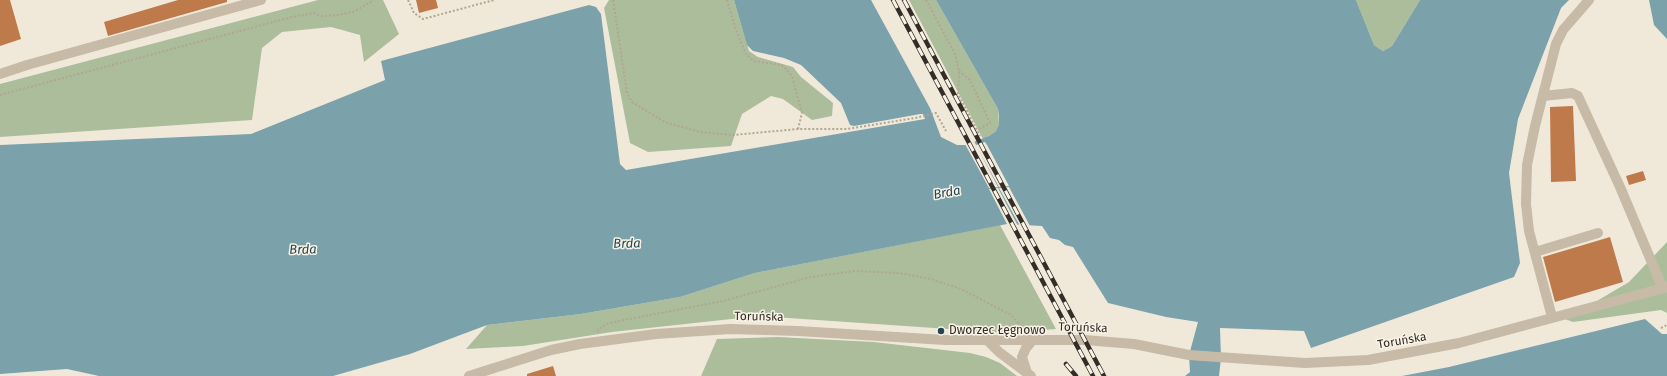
<!DOCTYPE html>
<html>
<head>
<meta charset="utf-8">
<style>
	body { margin:0 }
	canvas { display:block; background:#f0e9da }
</style>
</head>
<body>
<canvas width="1667" height="376"></canvas>
<script>
const ctx = document.querySelector('canvas').getContext('2d');
ctx.lineJoin = 'round';
function paint(path, color) { ctx.fillStyle = color; ctx.fill(path, 'evenodd'); }
const poly = rows => new Path2D(rows.map(r => 'M' + r).join(''));
function strokePath(path, color, width, dash) { ctx.strokeStyle = color; ctx.lineWidth = width; ctx.lineCap = dash ? 'butt' : 'round'; ctx.setLineDash(dash || []); ctx.stroke(path); }
function drawText(font, color, halo, rows, align = 'center') {
  ctx.font = font + ' "Fira Sans",sans-serif'; ctx.lineWidth = 3; ctx.setLineDash([]); ctx.textBaseline = 'middle'; ctx.strokeStyle = halo; ctx.fillStyle = color; for (const [text, x, y, turn = 0] of rows) {
    ctx.save(); ctx.translate(x, y); ctx.rotate((+turn || 0) * Math.PI / 180); ctx.textAlign = isNaN(turn) ? turn : align; if (halo) ctx.strokeText(text, 0, 0); ctx.fillText(text, 0, 0); ctx.restore();
  }
}
paint(poly([
	[318,0,383,0,399,34,364,62,360,35,331,27,282,32,262,48,252,120,0,137,0,84],
	[609,0,734,0,749,51,758,57,793,67,801,77,833,103,832,116,812,120,783,99,771,96,742,114,731,146,648,152,630,143,604,8],
	[909,0,936,0,998,109,999,124,996,131,989,136,983,139],
	[1356,0,1420,0,1392,46,1383,51,1374,45],
	[1000,225,1056,329,1007,333,759,316,612,332,523,346,466,349,487,325,581,314,680,297,755,273],
	[1667,242,1667,313,1661,310,1573,322,1562,318,1585,308,1629,282],
	[778,337,874,342,970,353,986,357,1000,363,1017,376,701,376,717,339]
]), '#acbd9c');
paint(poly([
	[734,0,871,0,930,108,941,137,957,145,966,145,989,136,996,131,999,124,999,116,998,109,936,0,1356,0,1374,45,1383,51,1392,46,1420,0,1569,0,1561,8,1518,119,1509,173,1520,263,1514,277,1311,348,1304,331,1220,328,1221,358,1219,376,1185,376,1190,372,1189,355,1198,322,1166,317,1108,303,1073,247,1065,245,1059,240,1050,238,1042,226,1007,224,755,273,680,297,581,314,487,325,410,354,333,376,99,376,67,369,0,374,0,145,251,134,385,80,381,61,589,5,596,7,601,14,620,164,626,170,925,119,923,114,920,114,854,126,850,125,841,103,801,65,784,58,753,51,747,45],
	[1649,0,1667,0,1667,39,1654,25],
	[1645,319,1662,334,1667,334,1667,376,1402,376,1449,367]
]), '#7ba1ab');
paint(poly([
	[974,141,998,187,989,188,965,144],
	[985,142,987,145,1009,186,999,187,976,145],
	[1009,187,1030,226,1020,226,999,188],
	[998,188,1018,226,1008,226,989,189]
]), '#f0e9da');
paint(poly([
	[0,0,10,0,21,39,0,46],
	[178,0,227,0,227,2,108,36,104,22],
	[416,0,436,0,438,8,419,13],
	[1573,106,1576,181,1551,182,1550,107],
	[1643,171,1646,180,1629,185,1626,176],
	[1610,237,1623,282,1555,302,1543,257],
	[553,366,556,376,527,376,527,374]
]), '#be7a4a');
strokePath(poly([
	[408,0,414,13,423,19,494,0],
	[613,0,627,93,632,102,665,122,700,132,733,135,798,129,847,129,915,118,936,113,946,131],
	[727,0,736,30,746,54,754,61,782,65,792,76,802,113,798,129],
	[926,0,955,54,959,71,958,94,980,136],
	[959,71,970,80,990,123,977,130],
	[0,95,292,17,314,13,321,16,337,15,353,12,374,0],
	[1661,328,1667,325],
	[597,331,606,324,624,320,723,301,811,277,854,271,899,273,931,279,961,289,1011,315,1025,330]
]), '#b2a592', 2, [2, 2]);
strokePath(poly([
	[0,74,27,65,261,0],
	[1543,96,1572,93,1578,96,1620,187,1663,289],
	[1535,252,1598,233],
	[1552,317,1529,231,1526,204,1527,165,1535,126,1556,44,1563,30,1589,0],
	[988,341,999,352,1031,376],
	[1027,373,1022,357,1026,348,1032,341],
	[469,376,551,350,580,344,656,334,730,329,798,331,945,340,1085,340,1134,344,1189,355,1305,363,1368,360,1459,343,1667,287]
]), '#c7bba7', 10);
const rail = poly([
	[893,0,1093,376],
	[904,0,1104,376],
	[1066,364,1076,376]
]);
strokePath(rail, '#342d27', 4.5);
strokePath(rail, '#f8f3e6', 3, [9]);
for (const [x, y, r, color] of [
	[941,331,4,"#204652"]
]) { const dot = new Path2D(); dot.arc(x, y, r, 0, 2 * Math.PI); ctx.fillStyle = color; ctx.fill(dot); strokePath(dot, '#f8f3e6', 1.5); }
drawText('12px', '#342d27', '#f8f3e6', [
	["Toruńska",759,317,1],
	["Toruńska",1083,328,2],
	["Toruńska",1402,341,-10]
]);
drawText('12px', '#342d27', '#f8f3e6', [
	["Dworzec Łęgnowo",949,331]
], 'left');
drawText('italic 13px', '#204652', '#f8f3e6', [
	["Brda",947,193,-10],
	["Brda",627,244,-1],
	["Brda",303,250,-1]
]);
</script>
</body>
</html>
